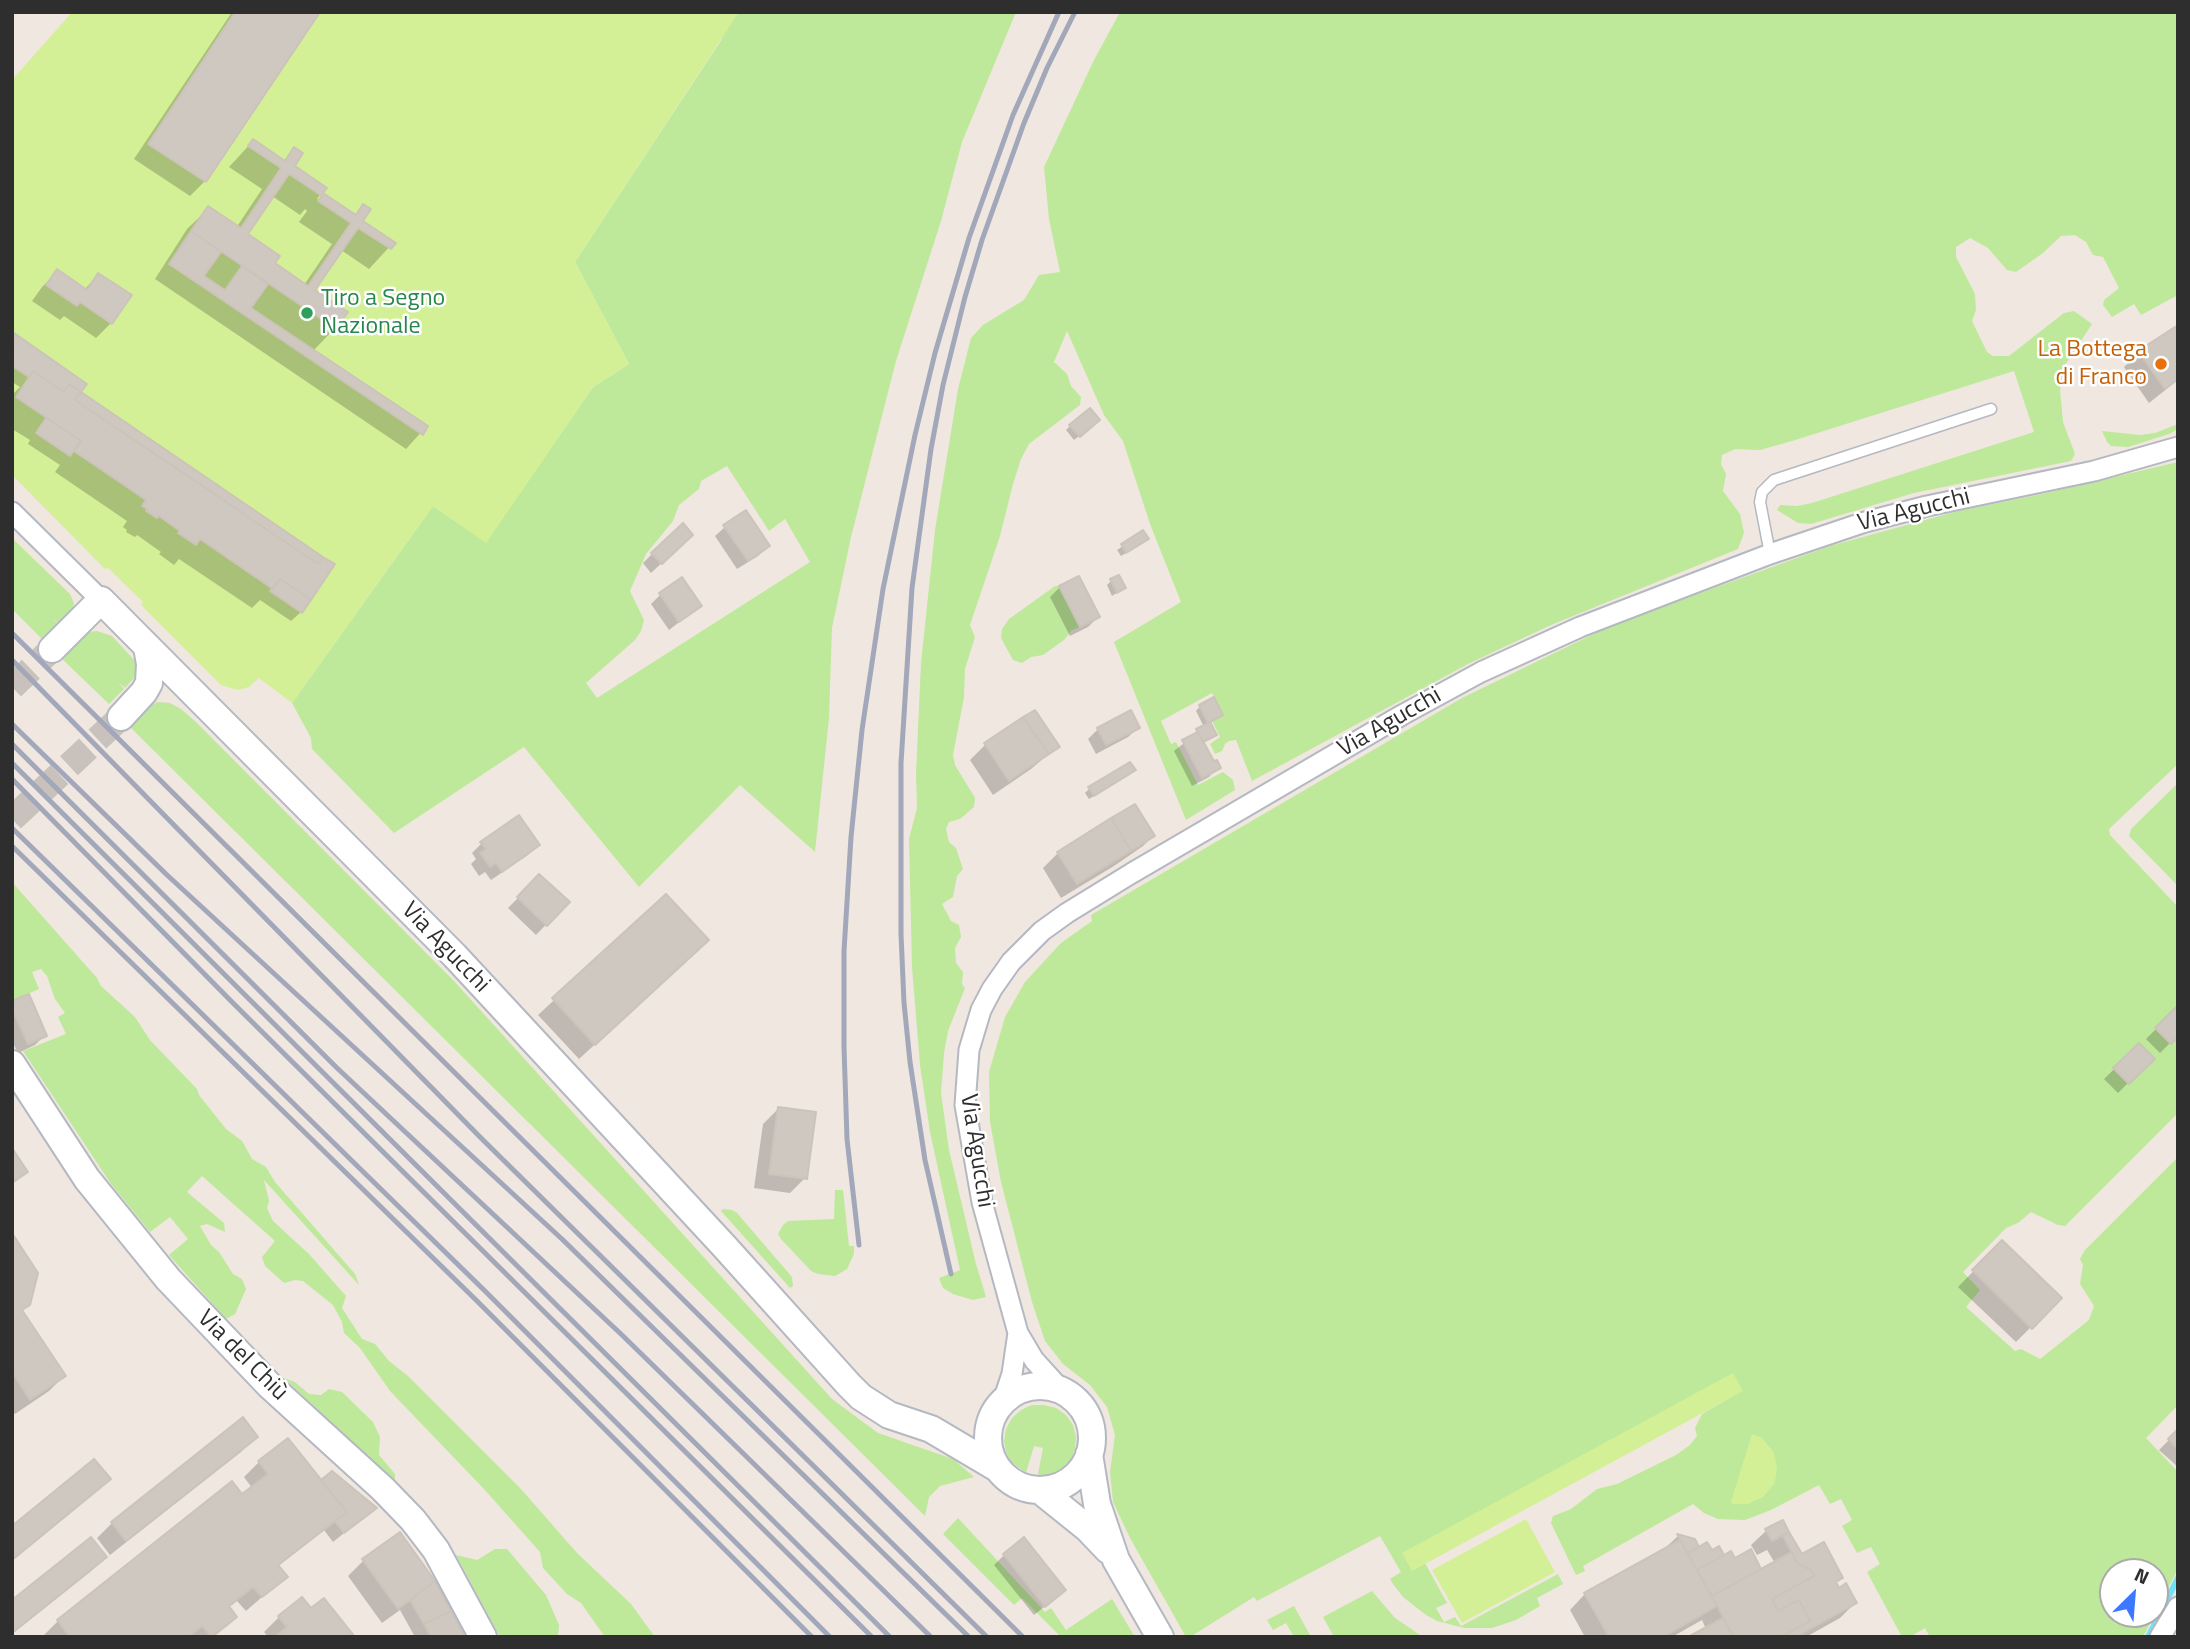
<!DOCTYPE html>
<html>
<head>
<meta charset="utf-8">
<style>
	body { margin:0 }
	#map { position:relative; width:2190px; height:1649px; overflow:hidden; background:#f0e7e0; font-family:"Titillium Web",sans-serif }
	canvas { display:block }
	.frame { position:absolute; inset:0; border:14px solid #2e2e2e; pointer-events:none }
	.north { position:absolute; left:2099px; top:1558px; width:70px; height:70px; box-sizing:border-box; background:#fff; border:2px solid #ababab; border-radius:50%; rotate:25deg; font-size:19px; font-weight:700; line-height:28px; text-align:center; color:#2e2e2e }
	.north::after { content:''; display:block; margin:auto; width:24px; height:32px; background:#3e78ff; clip-path:polygon(50% 0,100% 100%,50% 72%,0 100%) }
</style>
</head>
<body>
<div id="map">
<canvas width="2190" height="1649"></canvas>
<div class="frame"></div>
<div class="north">N</div>
</div>
<script>
const ctx = document.querySelector('canvas').getContext('2d');
ctx.lineJoin = 'round';
function paint(path, color) { ctx.fillStyle = color; ctx.fill(path, 'evenodd'); }
const poly = rows => new Path2D(rows.map(r => 'M' + r).join(''));
function strokePath(path, color, width, dash) { ctx.strokeStyle = color; ctx.lineWidth = width; ctx.lineCap = dash ? 'butt' : 'round'; ctx.setLineDash(dash || []); ctx.stroke(path); }
function drawText(font, color, halo, rows, align = 'center') {
  ctx.font = font + ' "Titillium Web",sans-serif'; ctx.lineWidth = 5; ctx.setLineDash([]); ctx.textBaseline = 'middle'; ctx.strokeStyle = halo; ctx.fillStyle = color; for (const [text, x, y, turn = 0] of rows) {
    ctx.save(); ctx.translate(x, y); ctx.rotate((+turn || 0) * Math.PI / 180); ctx.textAlign = isNaN(turn) ? turn : align; if (halo) ctx.strokeText(text, 0, 0); ctx.fillText(text, 0, 0); ctx.restore();
  }
}
paint(poly([
	[684,12,1016,12,962,142,941,221,896,361,851,537,832,628,829,718,815,852,740,785,639,887,524,747,394,833,312,749,311,738,292,703,433,506,486,542,593,387,629,364,575,262,722,39],
	[727,466,769,531,785,519,810,562,597,698,586,683,635,640,641,631,644,620,630,591,646,554,673,521,679,505,699,489,701,481],
	[1120,12,2178,12,2178,295,2141,315,2134,304,2112,317,2103,305,2104,300,2119,288,2103,257,2093,255,2086,242,2075,235,2061,236,2043,253,2016,272,2007,270,1988,248,1970,238,1956,247,1956,257,1975,294,1976,310,1972,321,1987,352,1993,356,2009,356,2064,313,2074,311,2092,324,2065,365,2060,390,2063,422,2075,454,2071,461,1914,493,1811,524,1798,523,1777,510,1780,505,1797,506,1812,503,2034,432,2014,371,1792,441,1760,450,1735,449,1722,455,1721,464,1726,474,1723,491,1740,514,1744,533,1738,549,1551,625,1468,664,1252,781,1236,740,1229,741,1225,744,1222,751,1215,754,1210,744,1220,737,1212,721,1223,715,1212,693,1161,721,1171,744,1176,742,1198,785,1223,772,1233,780,1235,790,1186,820,1114,642,1181,602,1150,524,1123,441,1104,415,1067,331,1054,362,1067,374,1071,386,1081,397,1080,405,1029,444,1021,459,1013,484,1000,536,970,625,975,637,965,669,964,697,953,755,955,765,975,798,974,807,960,819,949,822,946,829,949,842,956,848,963,869,957,876,953,897,942,904,951,921,959,925,961,937,955,948,956,963,963,972,962,984,965,988,948,1031,944,1053,941,1093,949,1150,976,1264,986,1297,973,1300,953,1294,943,1288,939,1278,960,1270,930,1132,920,1065,912,967,909,839,917,808,916,773,921,663,935,530,958,389,971,338,983,325,1024,300,1039,275,1060,272,1049,219,1044,167,1093,62],
	[2178,424,2178,429,2169,434,2128,447,2111,446,2107,442,2102,431,2140,435,2155,433],
	[2178,462,2178,764,2109,829,2110,835,2178,907,2178,1113,2065,1226,2058,1225,2031,1212,2018,1223,2006,1228,1963,1272,1980,1290,1966,1307,2015,1351,2021,1349,2040,1359,2089,1320,2094,1306,2080,1284,2083,1265,2080,1259,2085,1250,2178,1157,2178,1405,2146,1438,2178,1472,2178,1569,2143,1637,1930,1637,1925,1628,1910,1637,1902,1637,1867,1572,1880,1564,1871,1547,1857,1553,1842,1526,1852,1520,1841,1499,1830,1504,1819,1485,1771,1510,1745,1520,1718,1519,1704,1513,1693,1504,1583,1566,1585,1571,1576,1575,1551,1523,1553,1516,1571,1509,1597,1489,1617,1484,1676,1455,1690,1445,1697,1436,1695,1428,1702,1414,1742,1391,1412,1570,1425,1563,1447,1603,1436,1608,1444,1622,1455,1617,1461,1626,1558,1574,1563,1584,1537,1598,1540,1606,1516,1620,1492,1628,1464,1628,1437,1621,1426,1615,1403,1597,1393,1584,1390,1579,1401,1572,1380,1536,1257,1601,1254,1597,1190,1637,1186,1637,1130,1538,1113,1502,1110,1472,1115,1435,1107,1407,1090,1385,1063,1364,1045,1341,1032,1302,1001,1182,990,1122,989,1072,1005,1017,1025,982,1061,943,1092,921,1091,915,1462,698,1612,625,1830,546,1958,511,2042,494],
	[2113,1572,2155,1572,2155,1614,2113,1614],
	[12,538,70,594,74,603,73,608,61,625,53,619,60,626,44,641,12,609],
	[1055,586,1059,586,1080,627,1072,630,1064,640,1043,655,1031,657,1022,663,1013,660,1001,638,1002,629,1009,619],
	[97,631,112,636,136,662,135,677,125,688,118,682,124,689,109,704,59,656,86,632],
	[157,702,170,703,181,709,196,722,454,981,832,1399,878,1433,953,1459,974,1477,940,1486,929,1497,925,1516,129,726,146,709],
	[2178,783,2178,886,2129,836,2131,829],
	[12,882,97,978,101,986,135,1017,150,1040,197,1089,199,1095,226,1129,242,1141,252,1159,266,1167,275,1182,355,1274,359,1285,264,1180,269,1201,267,1208,273,1221,309,1254,346,1296,342,1308,362,1339,375,1344,389,1361,408,1376,521,1489,577,1553,631,1604,655,1637,605,1637,581,1603,567,1594,543,1568,540,1552,484,1489,390,1391,360,1348,344,1333,342,1322,333,1305,303,1281,295,1280,284,1283,265,1266,262,1257,275,1241,202,1176,187,1192,224,1223,225,1232,207,1224,200,1226,211,1245,219,1252,233,1274,242,1279,246,1289,235,1314,226,1319,169,1255,188,1239,170,1217,150,1232,111,1184,23,1051,66,1034,58,1017,65,1013,55,999,47,976,41,969,32,972,39,989,12,1001],
	[835,1190,843,1190,849,1246,854,1246,854,1254,847,1269,835,1276,818,1274,811,1271,781,1239,778,1234,783,1225,788,1221,834,1219],
	[723,1209,732,1210,737,1213,792,1277,793,1286,790,1288,721,1211],
	[284,1378,295,1382,309,1394,321,1395,329,1389,342,1392,373,1422,380,1437,379,1455,395,1474,395,1482],
	[1032,1405,1044,1405,1056,1408,1066,1415,1073,1425,1076,1437,1075,1449,1071,1459,1063,1468,1053,1474,1042,1477,1038,1474,1043,1448,1034,1446,1026,1473,1011,1462,1006,1452,1004,1441,1006,1429,1012,1418,1021,1410],
	[958,1518,1045,1612,1051,1608,1066,1630,1112,1599,1135,1637,1061,1637,1022,1598,1014,1605,943,1534],
	[495,1549,507,1549,546,1595,559,1625,558,1637,500,1637,456,1555,477,1560],
	[1372,1591,1395,1618,1423,1637,1334,1637,1323,1617],
	[1294,1606,1311,1637,1294,1637,1286,1623,1273,1630,1267,1620]
]), '#bee99a');
paint(poly([
	[72,12,739,12,575,262,629,364,593,387,486,543,433,506,292,703,259,678,249,687,238,690,221,685,141,605,143,602,108,568,105,569,12,475,12,80],
	[1733,1373,1743,1391,1412,1571,1402,1553],
	[1752,1434,1762,1438,1773,1451,1777,1467,1776,1476,1774,1484,1763,1497,1748,1504,1733,1504,1731,1502],
	[1526,1519,1555,1572,1462,1623,1432,1570]
]), '#d4f096');
paint(poly([
	[232,12,317,12,205,181,190,196,134,159],
	[253,141,283,161,295,149,292,167,325,189,317,199,354,216,363,207,361,221,393,243,369,269,341,250,313,290,335,328,313,351,426,427,406,449,155,279,187,229,208,209,236,228,262,189,229,167],
	[272,196,300,215,305,209,307,211,299,222,332,244,304,285,273,264,246,234],
	[57,272,84,290,98,275,111,323,96,338,64,316,60,320,32,301,42,287],
	[2178,328,2178,380,2149,403,2124,367,2140,352],
	[14,335,74,398,301,612,291,621,260,600,252,608,179,559,174,565,159,554,161,552,137,535,135,537,126,532,127,530,123,527,127,521,55,472,60,465,28,444,30,440,12,429,12,395,20,387,12,382,12,337],
	[1094,424,1074,440,1066,430,1070,426],
	[725,527,768,546,758,556,737,569,715,536],
	[1143,533,1142,543,1121,556,1117,550],
	[681,545,651,573,643,563,652,554],
	[1111,581,1124,588,1112,596,1107,585],
	[1060,587,1098,617,1088,627,1070,636,1050,597],
	[661,594,700,606,669,630,651,604],
	[1200,706,1221,714,1209,723,1215,735,1202,743,1213,764,1218,767,1209,777,1192,786,1174,751,1204,727,1196,711],
	[1138,728,1128,737,1096,754,1088,739,1098,729],
	[985,745,1057,747,1031,769,993,795,970,760],
	[1129,764,1133,770,1129,775,1089,799,1085,793,1089,789],
	[1153,836,1143,846,1114,866,1061,898,1043,868,1058,853],
	[482,843,537,845,528,855,491,880,485,872,479,876,471,864,476,859,472,853],
	[540,876,568,902,536,935,508,908],
	[666,896,691,956,579,1059,538,1015],
	[12,1003,45,1035,35,1045,18,1053,12,1041],
	[2178,1007,2178,1035,2160,1053,2146,1039],
	[2139,1045,2152,1059,2118,1093,2104,1079],
	[778,1109,805,1178,790,1193,754,1188,763,1124],
	[12,1236,28,1304,21,1311,64,1376,49,1391,15,1414,12,1410],
	[2002,1242,2060,1298,2016,1342,1958,1287],
	[2178,1431,2178,1467,2159,1450],
	[256,1436,241,1452,110,1555,97,1538,112,1523],
	[288,1440,321,1482,375,1508,333,1542,324,1530,277,1567,285,1577,246,1611,237,1601,228,1608,235,1616,213,1637,43,1636,58,1621,231,1484,241,1497,252,1488,244,1477,259,1462],
	[109,1479,93,1494,12,1561,12,1528],
	[1782,1522,1801,1557,1841,1577,1835,1584,1855,1603,1840,1618,1806,1637,1692,1637,1706,1629,1702,1620,1672,1637,1585,1637,1570,1610,1585,1594,1663,1550,1678,1536,1694,1541,1699,1549,1735,1560,1750,1552,1761,1571,1775,1563,1767,1550,1757,1555,1751,1545,1767,1530],
	[400,1535,434,1582,463,1637,415,1637,400,1610,382,1623,348,1576,363,1561],
	[1004,1555,1054,1599,1034,1615,994,1565],
	[105,1557,90,1572,12,1634,12,1602],
	[311,1610,353,1637,268,1637,264,1632,279,1617]
]), '#0003');
strokePath(poly([
	[2148,1637,2178,1578]
]), '#6fe2f6', 6);
const building = poly([
	[235,12,320,12,206,182,148,144,235,12],
	[253,139,285,161,294,147,303,153,295,166,327,188,323,193,356,215,363,204,371,209,363,221,396,243,391,249,358,228,315,290,348,312,336,329,191,231,208,206,241,228,281,168,248,146,253,139],
	[289,174,322,196,318,201,351,223,308,286,275,263,280,256,248,234,289,174],
	[191,231,221,252,204,276,225,290,242,266,268,284,251,308,428,426,423,435,169,264,191,231],
	[57,269,87,290,98,273,132,295,112,324,80,302,77,306,46,285,57,269],
	[2178,325,2178,379,2165,389,2138,351,2178,325],
	[14,333,87,384,81,392,69,384,64,392,33,371,29,377,12,366,14,333],
	[33,371,64,392,69,384,81,392,75,400,318,564,323,557,335,564,311,600,280,579,273,589,200,539,196,545,178,533,180,531,159,516,157,518,146,511,147,509,142,506,146,500,74,451,81,441,16,397,33,371],
	[81,392,323,557,318,564,75,400,81,392],
	[1090,408,1100,420,1080,437,1069,425,1090,408],
	[46,418,81,441,70,456,36,433,46,418],
	[746,510,770,546,748,561,723,525,746,510],
	[683,523,693,535,662,564,651,553,683,523],
	[1143,530,1149,539,1126,553,1121,544,1143,530],
	[1119,575,1126,588,1117,593,1110,579,1119,575],
	[1079,576,1100,617,1080,627,1059,586,1079,576],
	[682,577,702,606,679,622,659,593,682,577],
	[280,579,311,600,302,613,270,591,280,579],
	[1214,697,1223,715,1208,723,1199,705,1214,697],
	[1035,710,1060,747,1049,754,1023,717,1035,710],
	[1131,710,1140,728,1106,745,1097,728,1131,710],
	[1023,717,1049,754,1009,781,984,743,1023,717],
	[1210,722,1217,735,1203,742,1196,729,1210,722],
	[1198,732,1214,761,1217,760,1221,768,1202,778,1182,740,1198,732],
	[1130,762,1136,770,1094,796,1088,787,1130,762],
	[1135,804,1155,836,1131,851,1111,818,1135,804],
	[519,815,540,845,502,872,496,863,490,867,480,853,486,849,480,842,519,815],
	[1111,818,1131,851,1077,884,1057,852,1111,818],
	[539,874,570,902,547,926,517,897,539,874],
	[666,894,709,940,595,1045,552,998,666,894],
	[29,994,47,1036,28,1044,12,1009,12,1001,29,994],
	[2178,1005,2178,1037,2171,1044,2155,1028,2178,1005],
	[2139,1043,2155,1059,2129,1084,2113,1068,2139,1043],
	[778,1107,816,1112,807,1179,769,1174,778,1107],
	[12,1148,28,1172,12,1183,12,1148],
	[12,1233,38,1273,30,1305,22,1310,66,1376,30,1400,12,1372,12,1233],
	[2002,1240,2062,1298,2032,1329,1972,1270,2002,1240],
	[243,1417,258,1437,126,1541,111,1522,243,1417],
	[2178,1429,2178,1449,2168,1439,2178,1429],
	[288,1438,347,1512,278,1565,288,1577,262,1597,253,1587,229,1606,237,1617,212,1637,202,1626,189,1637,70,1637,57,1620,232,1481,242,1494,268,1474,258,1461,288,1438],
	[94,1459,111,1479,12,1560,12,1526,94,1459],
	[332,1471,377,1508,344,1533,335,1521,347,1512,321,1480,332,1471],
	[1783,1520,1789,1532,1772,1541,1765,1529,1783,1520],
	[400,1532,435,1581,398,1609,362,1559,400,1532],
	[1789,1532,1802,1554,1824,1542,1843,1578,1836,1582,1839,1588,1846,1583,1857,1603,1796,1637,1781,1637,1810,1621,1799,1600,1778,1611,1772,1599,1814,1576,1811,1570,1798,1564,1783,1536,1789,1532],
	[1677,1534,1695,1539,1699,1547,1688,1553,1677,1534],
	[91,1537,107,1557,12,1633,12,1600,91,1537],
	[1024,1537,1066,1590,1045,1607,1003,1554,1024,1537],
	[1680,1540,1717,1606,1663,1637,1609,1637,1584,1593,1680,1540],
	[1707,1542,1712,1550,1719,1546,1724,1555,1697,1570,1688,1553,1707,1542],
	[1751,1549,1761,1569,1712,1596,1697,1570,1731,1551,1735,1558,1751,1549],
	[1792,1552,1798,1564,1811,1570,1814,1576,1772,1599,1778,1611,1799,1600,1810,1621,1781,1637,1731,1637,1733,1636,1712,1596,1792,1552],
	[435,1581,451,1611,424,1624,410,1600,435,1581],
	[302,1597,311,1608,324,1598,355,1637,275,1637,287,1627,278,1616,302,1597],
	[451,1611,465,1637,431,1637,424,1624,451,1611],
	[1723,1618,1733,1636,1688,1637,1723,1618]
]);
paint(building, '#cfc8c1');
strokePath(building, '#ccc3b9', 2);
strokePath(poly([
	[12,687,52,649],
	[12,819,121,717]
]), '#c9c2bc', 26, [26, 13]);
const lane = poly([
	[1770,554,1760,502,1762,492,1774,480,1991,409]
]);
const street = poly([
	[12,512,101,600],
	[1063,1392,1034,1360,1018,1333,982,1202,965,1105,969,1050,981,1010,992,989,1011,962,1042,931,1067,913,1132,873,1402,715,1481,672,1580,627,1770,554,1865,522,1927,506,2094,471,2178,447],
	[1003,1401,1012,1374,1018,1333],
	[2160,1637,2178,1607]
]);
const secondary = poly([
	[52,649,101,600,455,956,724,1246,849,1385,861,1397,889,1415,931,1429,997,1468],
	[121,717,144,692,149,683,150,664,147,647],
	[12,1064,87,1179,168,1279,270,1386,383,1489,413,1520,436,1550,483,1637],
	'988 1438a52 52 0 1 1 104 0a52 52 0 1 1-104 0Z',
	[1089,1454,1097,1504,1116,1560,1160,1637],
	[1041,1491,1087,1528,1108,1550]
]);
strokePath(lane, '#b4b8c2', 13);
strokePath(street, '#b4b8c2', 23);
strokePath(secondary, '#b4b8c2', 30);
strokePath(lane, '#fff', 10);
strokePath(street, '#fff', 19);
strokePath(secondary, '#fff', 26);
strokePath(poly([
	[12,633,1023,1637],
	[12,660,481,1138,987,1637],
	[12,724,166,874,563,1240,969,1637],
	[12,744,336,1067,622,1335,931,1637],
	[12,763,890,1637],
	[12,779,233,1003,872,1637],
	[12,828,486,1292,830,1637],
	[12,846,476,1300,812,1637],
	[859,1245,847,1139,844,1047,844,951,851,837,862,730,883,589,915,435,935,353,969,238,1013,115,1059,12],
	[951,1274,925,1160,910,1062,904,1003,901,934,901,763,912,588,931,449,943,385,965,297,982,240,1024,123,1047,68,1075,12]
]), '#a2a8b9', 5);
for (const [x, y, r, color] of [
	[307,313,7,"#2e9e5b"],
	[2161,364,7,"#e8710a"]
]) { const dot = new Path2D(); dot.arc(x, y, r, 0, 2 * Math.PI); ctx.fillStyle = color; ctx.fill(dot); strokePath(dot, '#fff', 2.5); }
drawText('24px', '#27864d', '#fff', [
	["Tiro a Segno",321,299],
	["Nazionale",321,327]
], 'left');
drawText('24px', '#c56008', '#fff', [
	["La Bottega",2147,350],
	["di Franco",2147,378]
], 'right');
drawText('24px', '#2e2e2e', '#fff', [
	["Via Agucchi",1914,511,-14],
	["Via Agucchi",1390,723,-30],
	["Via Agucchi",445,948,46],
	["Via Agucchi",976,1151,81],
	["Via del Chiù",242,1356,45]
]);
</script>
</body>
</html>
